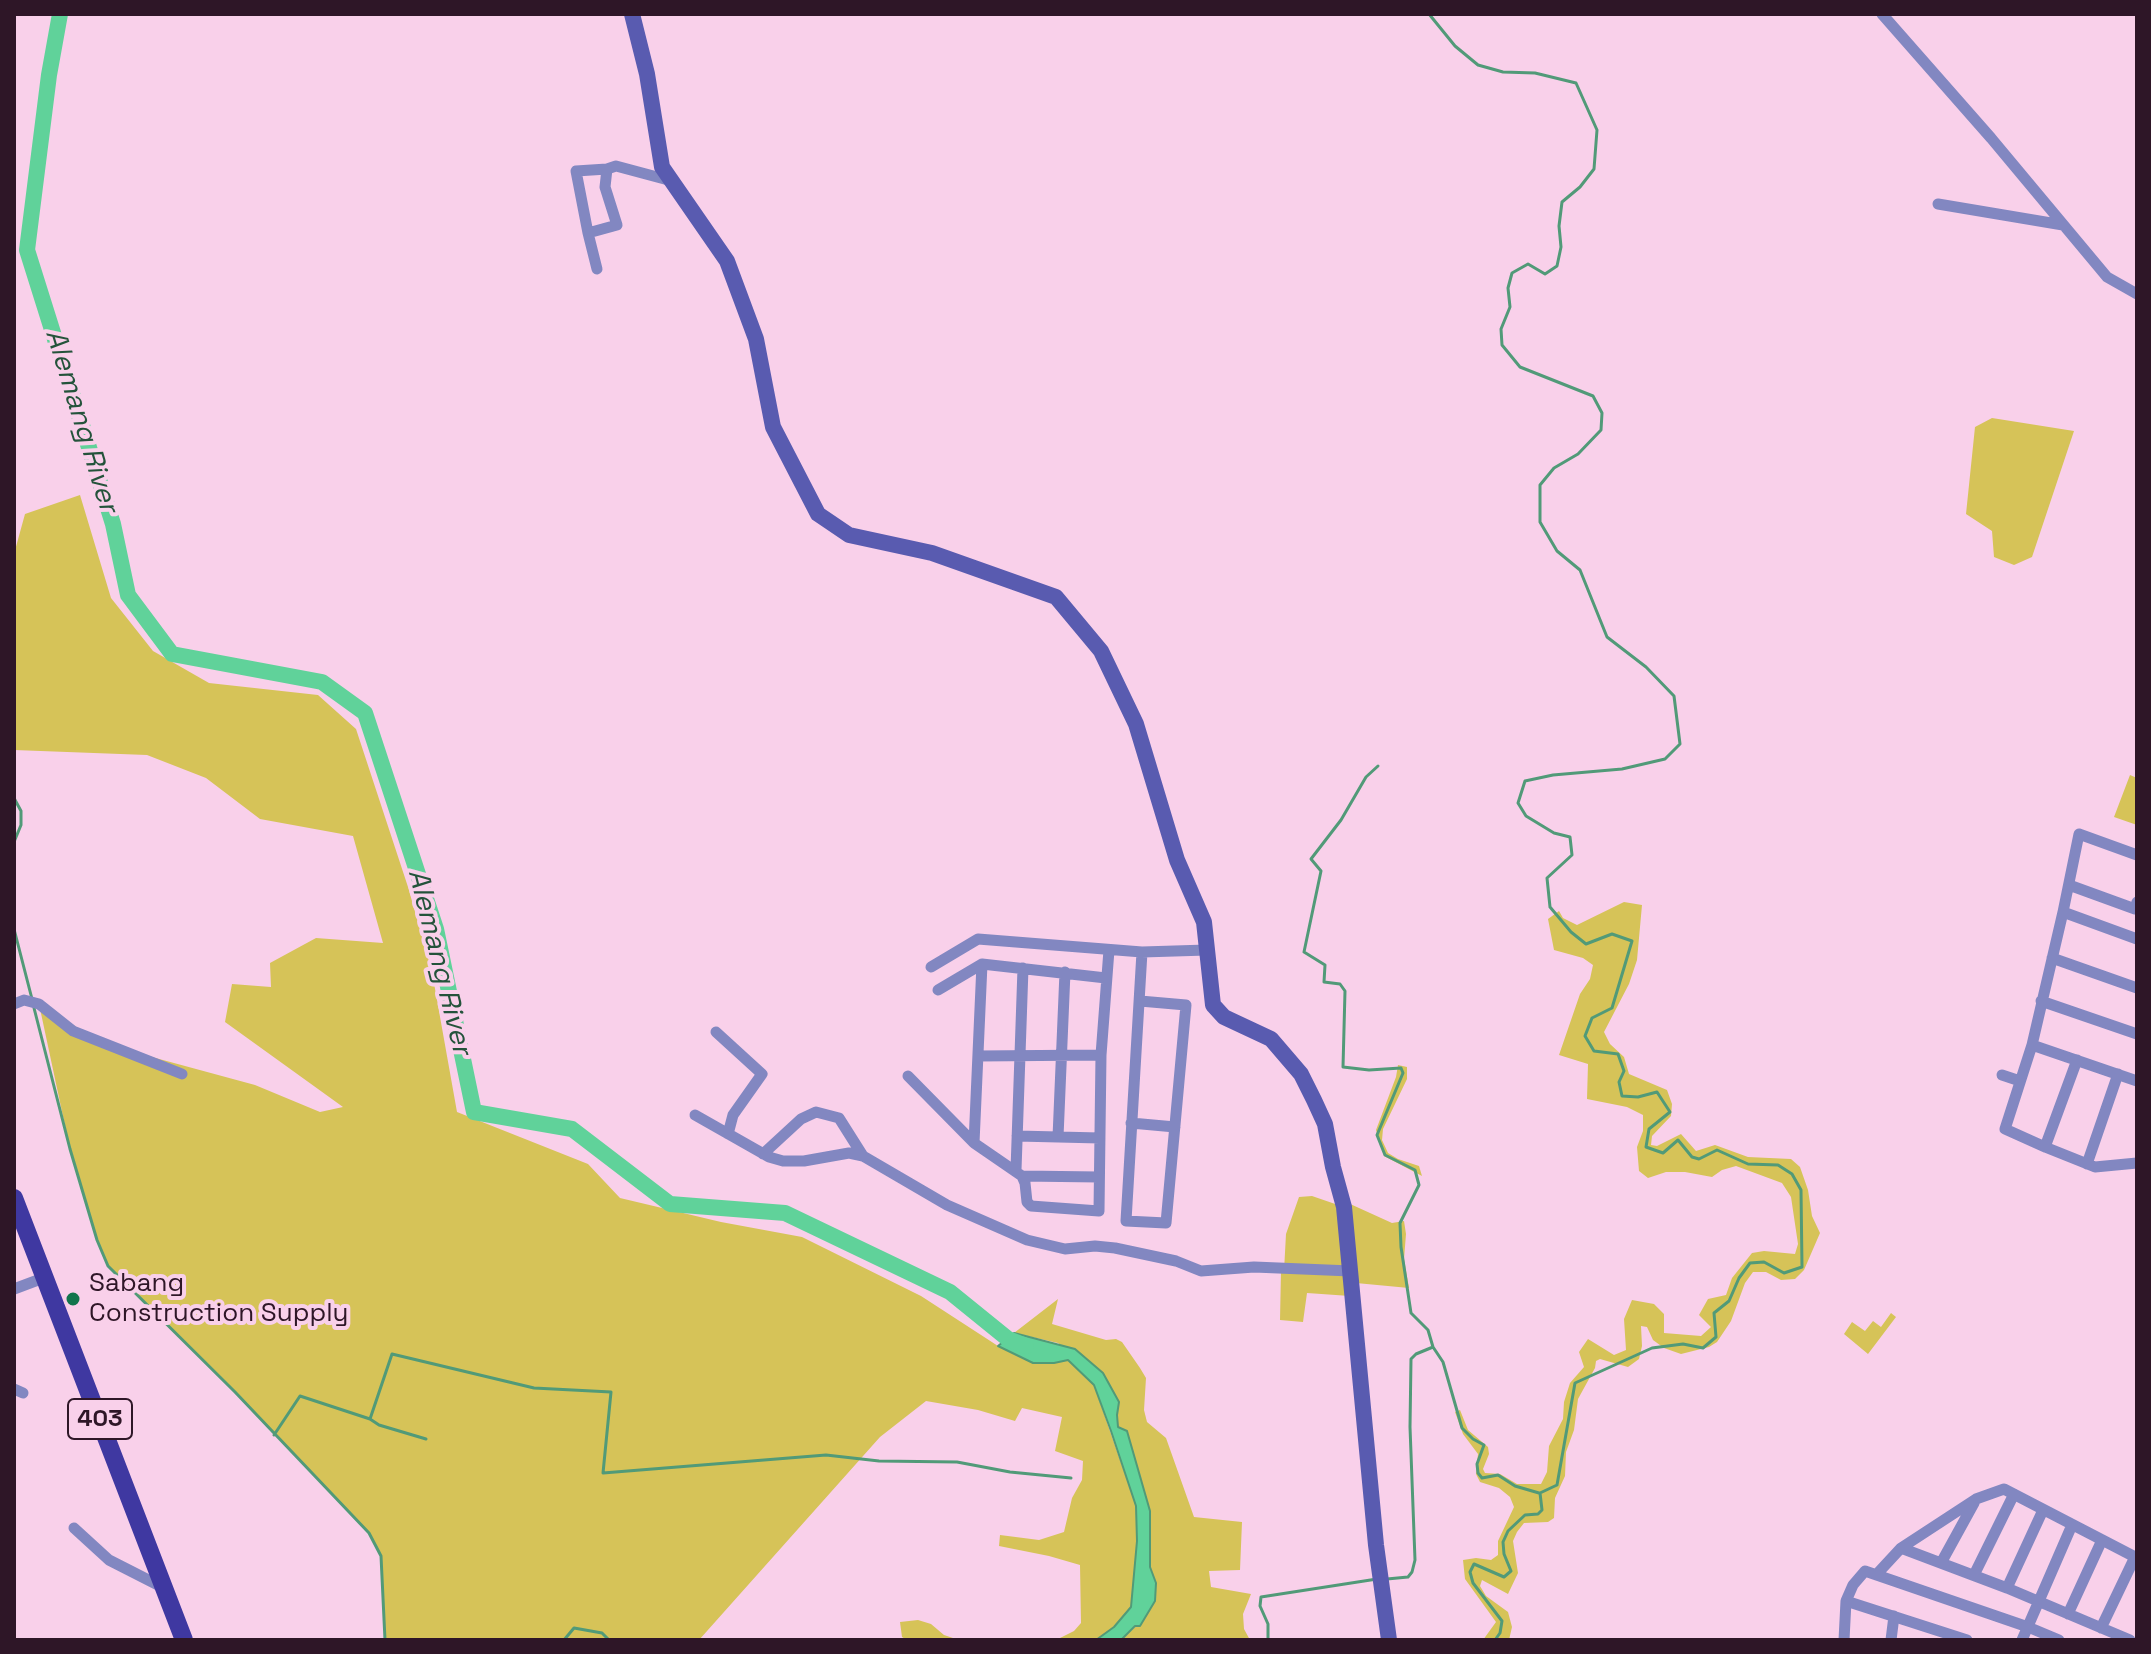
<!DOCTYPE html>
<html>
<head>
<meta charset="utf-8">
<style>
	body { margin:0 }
	#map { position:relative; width:2151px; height:1654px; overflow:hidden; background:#f9d0ea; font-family:"Space Grotesk",sans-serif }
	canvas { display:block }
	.frame { position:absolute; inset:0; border:16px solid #2e1627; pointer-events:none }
</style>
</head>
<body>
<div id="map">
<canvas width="2151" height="1654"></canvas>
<div class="frame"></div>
</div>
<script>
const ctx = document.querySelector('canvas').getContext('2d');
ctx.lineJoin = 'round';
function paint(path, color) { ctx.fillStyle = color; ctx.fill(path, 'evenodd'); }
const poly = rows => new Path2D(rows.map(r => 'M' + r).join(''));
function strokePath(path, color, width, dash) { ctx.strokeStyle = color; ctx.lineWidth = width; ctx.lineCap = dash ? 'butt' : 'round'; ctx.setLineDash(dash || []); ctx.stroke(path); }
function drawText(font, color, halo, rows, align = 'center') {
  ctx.font = font + ' "Space Grotesk",sans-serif'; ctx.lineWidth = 8; ctx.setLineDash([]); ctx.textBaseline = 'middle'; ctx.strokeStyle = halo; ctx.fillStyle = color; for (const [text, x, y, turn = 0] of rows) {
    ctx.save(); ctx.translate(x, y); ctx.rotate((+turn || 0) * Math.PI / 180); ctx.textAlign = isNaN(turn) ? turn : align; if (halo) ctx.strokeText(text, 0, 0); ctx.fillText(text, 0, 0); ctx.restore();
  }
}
paint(poly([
	[1992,418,2074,431,2032,557,2014,565,1994,557,1992,531,1966,514,1975,427],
	[80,495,111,598,153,651,209,683,318,695,356,729,408,887,432,972,457,1112,588,1164,620,1198,721,1222,802,1237,921,1296,998,1346,1033,1363,1054,1363,1068,1359,1094,1385,1136,1506,1137,1541,1131,1607,1114,1627,1096,1640,1056,1640,1074,1631,1081,1623,1080,1565,1049,1556,999,1546,1000,1535,1039,1540,1064,1532,1072,1498,1082,1480,1083,1461,1055,1451,1062,1417,1022,1408,1015,1421,978,1410,926,1401,880,1437,699,1640,385,1640,381,1556,369,1533,235,1392,108,1266,97,1240,70,1149,39,1004,104,1044,255,1085,320,1112,343,1107,225,1022,232,984,271,987,270,963,316,938,383,943,353,836,260,819,206,778,147,755,14,750,14,554,25,514],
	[2130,775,2137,778,2137,825,2114,817],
	[1624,902,1642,905,1637,960,1629,984,1604,1032,1610,1044,1624,1057,1629,1074,1667,1090,1672,1104,1671,1116,1652,1136,1651,1145,1657,1146,1681,1134,1696,1151,1715,1145,1748,1157,1791,1159,1800,1167,1808,1190,1812,1216,1820,1233,1804,1270,1795,1279,1781,1280,1766,1272,1753,1272,1745,1283,1731,1321,1717,1342,1709,1347,1681,1354,1664,1348,1653,1340,1647,1327,1641,1326,1642,1346,1639,1359,1628,1367,1600,1359,1596,1361,1595,1368,1578,1399,1574,1430,1566,1452,1565,1476,1555,1498,1554,1518,1548,1522,1524,1523,1517,1532,1513,1541,1518,1573,1508,1594,1482,1580,1480,1586,1486,1596,1508,1612,1512,1627,1509,1640,1483,1640,1496,1622,1465,1579,1463,1560,1476,1558,1491,1560,1498,1555,1498,1541,1514,1507,1510,1497,1499,1488,1480,1482,1476,1474,1478,1454,1463,1434,1455,1412,1460,1410,1468,1430,1488,1447,1489,1454,1483,1469,1485,1473,1500,1474,1517,1484,1541,1484,1547,1472,1549,1446,1563,1419,1564,1402,1570,1383,1584,1367,1579,1352,1588,1339,1614,1355,1626,1350,1624,1319,1632,1300,1654,1304,1664,1314,1664,1333,1701,1336,1711,1327,1699,1315,1708,1299,1726,1295,1732,1278,1752,1253,1764,1251,1795,1254,1798,1244,1791,1197,1782,1183,1736,1166,1722,1170,1712,1177,1685,1172,1666,1172,1648,1178,1639,1171,1637,1147,1643,1131,1643,1115,1627,1107,1587,1099,1588,1064,1559,1055,1580,994,1590,979,1593,965,1583,958,1554,950,1548,919,1559,911,1563,918,1577,925],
	[1398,1065,1407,1067,1407,1079,1383,1129,1382,1140,1388,1153,1398,1159,1419,1166,1422,1176,1384,1156,1376,1130,1396,1077],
	[1312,1196,1341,1206,1350,1296,1307,1293,1303,1322,1280,1320,1281,1271,1284,1271,1286,1234,1299,1197],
	[1348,1203,1392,1223,1404,1221,1406,1234,1404,1259,1409,1288,1356,1283],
	[1058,1299,1052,1324,1106,1340,1116,1339,1122,1342,1140,1368,1146,1378,1144,1410,1147,1422,1166,1438,1194,1517,1242,1522,1240,1570,1209,1571,1211,1587,1251,1594,1243,1614,1244,1629,1250,1640,1121,1640,1144,1619,1155,1601,1156,1583,1150,1567,1150,1511,1127,1431,1118,1427,1117,1415,1119,1402,1112,1391,1058,1343,1014,1333],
	[1891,1313,1896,1317,1868,1354,1844,1334,1852,1322,1865,1331,1873,1321,1881,1327],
	[918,1620,931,1624,944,1635,959,1640,907,1640,902,1637,900,1622]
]), '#d6c358');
const water = poly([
	[1014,1333,1075,1349,1103,1373,1119,1402,1117,1415,1118,1427,1127,1431,1150,1511,1150,1567,1156,1583,1155,1601,1140,1626,1135,1626,1121,1640,1096,1640,1114,1627,1131,1607,1137,1541,1136,1506,1111,1431,1094,1385,1068,1360,1054,1363,1033,1363,998,1346,1014,1333]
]);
paint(water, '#60d29a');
strokePath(water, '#519a78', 2);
strokePath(poly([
	[1429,14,1455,46,1478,65,1503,72,1535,73,1576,83,1597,130,1594,169,1580,187,1562,202,1559,226,1561,247,1557,266,1545,274,1528,264,1512,273,1508,288,1510,307,1501,329,1502,345,1520,367,1593,396,1602,413,1601,430,1578,454,1554,468,1540,485,1540,522,1557,551,1580,570,1607,637,1646,667,1674,696,1680,744,1665,759,1622,769,1553,775,1525,781,1518,803,1526,816,1554,833,1570,837,1572,855,1547,878,1550,907,1571,932,1586,944,1612,934,1632,941,1612,1008,1592,1018,1585,1036,1594,1051,1618,1054,1624,1071,1619,1082,1622,1096,1638,1097,1657,1092,1670,1112,1649,1129,1646,1147,1663,1153,1678,1140,1692,1157,1699,1159,1717,1150,1748,1164,1778,1165,1792,1174,1801,1190,1802,1267,1784,1273,1764,1262,1750,1263,1739,1278,1729,1301,1714,1313,1716,1337,1703,1348,1683,1344,1652,1348,1575,1383,1557,1485,1540,1493,1542,1510,1538,1514,1525,1515,1508,1531,1503,1542,1504,1554,1511,1571,1504,1577,1474,1564,1470,1572,1473,1583,1502,1621,1500,1633,1495,1640],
	[1378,766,1366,777,1341,820,1311,859,1321,871,1304,952,1325,965,1324,982,1340,984,1345,991,1343,1067,1369,1070,1401,1068,1403,1073,1377,1135,1385,1155,1415,1170,1419,1185,1400,1223,1401,1247,1411,1313,1428,1330,1433,1347,1416,1354,1411,1359,1410,1427,1415,1560,1412,1572,1408,1577,1387,1579],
	[14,798,21,811,21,825,14,842],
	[14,929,32,999],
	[34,1008,70,1149,97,1240,108,1266,235,1392,369,1533,381,1556,385,1640],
	[1433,1347,1443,1362,1462,1428,1473,1439,1484,1445,1477,1464,1478,1473,1482,1478,1498,1475,1515,1486,1539,1493],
	[370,1419,392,1354,534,1388,611,1392,603,1473,826,1455,879,1461,957,1462,1010,1472,1071,1478],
	[274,1435,300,1396,370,1419,379,1425,426,1439],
	[564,1640,574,1628,602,1633,609,1640],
	[1268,1640,1268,1624,1260,1606,1261,1597,1377,1579]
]), '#519a78', 3);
strokePath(poly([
	[60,14,49,75,27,250,113,524,128,595,172,654,322,682,365,713,436,929,474,1112,572,1129,670,1204,785,1213,950,1292,1008,1339,1026,1346]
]), '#60d29a', 16);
strokePath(poly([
	[1882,14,1991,138,2107,277,2137,294],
	[1938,204,2063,225],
	[588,233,576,171,607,169],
	[597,269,588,233,617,225,605,187,607,169,616,166,672,181],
	[2069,885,2135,909,2137,902],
	[2063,912,2079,834,2137,855],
	[2052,958,2137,988],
	[982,964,974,1143,1022,1176,1025,1183,1027,1202,1031,1206,1099,1211,1101,1055,1109,950],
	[931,967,978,939,1142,952,1207,950],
	[938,990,982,964,1106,978],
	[1140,1001,1186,1005,1166,1223,1126,1221,1142,952],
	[2041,1001,2137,1034],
	[14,1004,24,1000,39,1004,73,1031,182,1074],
	[716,1032,762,1074,733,1115,728,1134],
	[2032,1045,2137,1081],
	[978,1056,1101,1055],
	[2077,1060,2045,1147,2005,1129,2032,1045,2063,912,2137,939],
	[2002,1075,2020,1081],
	[908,1076,974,1143],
	[695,1115,769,1157,783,1161,804,1161,849,1153,863,1156,947,1205,1027,1240,1065,1249,1095,1246,1115,1248,1176,1261,1201,1271,1254,1267,1351,1271],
	[1131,1123,1175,1127],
	[1017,1136,1100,1138],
	[1058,1137,1065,972],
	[2045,1147,2095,1167,2137,1163],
	[763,1154,801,1119,816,1112,839,1118,863,1156],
	[2087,1164,2118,1074],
	[1016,1170,1023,968],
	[1022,1176,1099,1177],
	[14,1289,46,1277],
	[14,1389,23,1393],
	[74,1528,109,1560,164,1588],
	[1941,1563,1974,1503],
	[1876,1575,1901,1548],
	[1974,1575,2014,1494],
	[2007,1588,2043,1510],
	[1846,1601,1853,1585,1865,1571,2028,1627,2059,1640],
	[2068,1614,2102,1540],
	[2101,1628,2135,1557],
	[1844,1640,1846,1601,1967,1640],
	[1891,1640,1894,1616],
	[2022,1640,2072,1525],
	[2130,1640,2007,1588,1901,1548,1976,1499,2004,1489,2137,1558]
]), '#8287c1', 11);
strokePath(poly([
	[632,14,647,74,662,167,727,261,756,339,773,427,818,514,849,535,932,553,1056,597,1101,651,1136,724,1177,860,1204,922,1213,1005,1224,1017,1271,1039,1301,1074,1314,1100,1325,1124,1333,1167,1344,1207,1376,1545,1389,1640]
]), '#595bb0', 16);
strokePath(poly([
	[14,1198,184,1640]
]), '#3f38a1', 18);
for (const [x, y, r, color] of [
	[73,1299,8,"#12754c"]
]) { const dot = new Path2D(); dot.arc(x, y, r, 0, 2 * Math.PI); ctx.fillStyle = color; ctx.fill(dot); strokePath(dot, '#f9d0ea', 3); }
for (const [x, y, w] of [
	[100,1419,64]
]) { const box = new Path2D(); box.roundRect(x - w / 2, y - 20, w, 40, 6); ctx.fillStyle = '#f9d0ea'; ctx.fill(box); strokePath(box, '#2e1627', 2); }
drawText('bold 24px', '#2e1627', null, [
	["403",100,1419]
]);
drawText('26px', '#2e1627', '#f9d0ea', [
	["Sabang",89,1284],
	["Construction Supply",89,1314]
], 'left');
drawText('italic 28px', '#24533b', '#f9d0ea', [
	["Alemang River",81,421,73],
	["Alemang River",439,962,76]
]);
</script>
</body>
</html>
